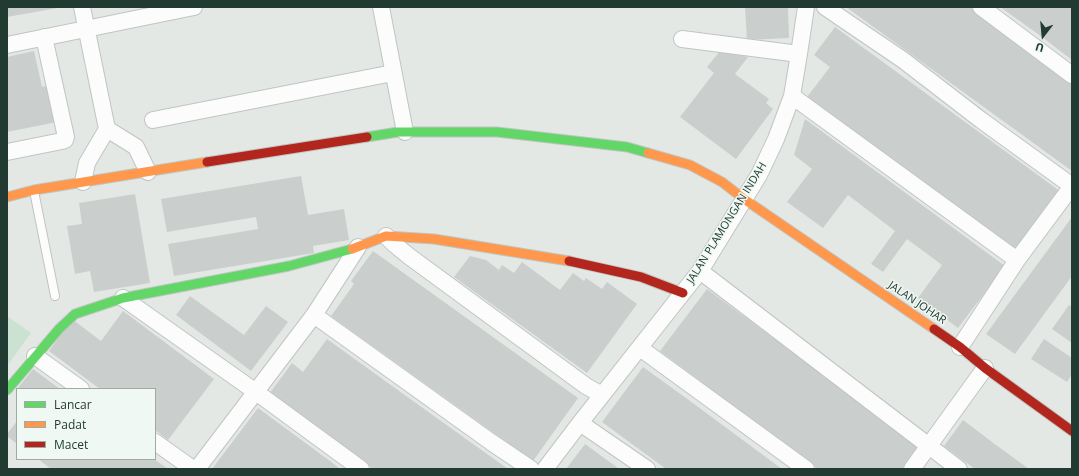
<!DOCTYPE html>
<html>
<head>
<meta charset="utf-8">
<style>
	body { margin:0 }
	#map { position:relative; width:1079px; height:476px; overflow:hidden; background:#e3e8e5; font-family:"Open Sans",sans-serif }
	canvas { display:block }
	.frame { position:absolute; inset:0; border:8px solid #213b32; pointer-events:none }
	.legend { position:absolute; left:16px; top:388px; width:140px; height:72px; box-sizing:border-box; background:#f0f8f3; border:1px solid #9daca6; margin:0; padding:5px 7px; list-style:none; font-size:12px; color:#213b32 }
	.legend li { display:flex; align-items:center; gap:8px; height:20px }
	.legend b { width:20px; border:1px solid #9daca6 }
	.north { position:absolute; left:1023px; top:16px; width:40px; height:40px; -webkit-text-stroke:3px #f0f8f3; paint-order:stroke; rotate:196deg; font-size:11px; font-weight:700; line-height:16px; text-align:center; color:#213b32 }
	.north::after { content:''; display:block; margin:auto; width:14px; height:18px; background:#213b32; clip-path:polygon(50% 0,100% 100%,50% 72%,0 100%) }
</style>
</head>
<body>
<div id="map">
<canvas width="1079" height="476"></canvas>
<div class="frame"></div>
<ul class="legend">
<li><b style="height:5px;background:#63d668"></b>Lancar</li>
<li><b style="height:5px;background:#ff974d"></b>Padat</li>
<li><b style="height:5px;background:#b3261e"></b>Macet</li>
</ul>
<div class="north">U</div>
</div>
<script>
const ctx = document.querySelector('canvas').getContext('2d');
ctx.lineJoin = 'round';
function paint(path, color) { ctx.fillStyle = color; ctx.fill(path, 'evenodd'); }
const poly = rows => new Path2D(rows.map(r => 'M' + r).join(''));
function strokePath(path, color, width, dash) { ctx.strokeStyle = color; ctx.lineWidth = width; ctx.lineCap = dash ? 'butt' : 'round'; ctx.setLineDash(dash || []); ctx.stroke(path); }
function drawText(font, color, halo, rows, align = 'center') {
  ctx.font = font + ' "Open Sans",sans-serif'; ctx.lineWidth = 3; ctx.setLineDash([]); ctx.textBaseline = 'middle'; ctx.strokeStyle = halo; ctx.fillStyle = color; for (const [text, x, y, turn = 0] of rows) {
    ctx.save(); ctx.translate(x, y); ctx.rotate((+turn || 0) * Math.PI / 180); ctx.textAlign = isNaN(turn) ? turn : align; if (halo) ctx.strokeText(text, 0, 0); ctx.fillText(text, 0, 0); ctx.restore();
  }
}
paint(poly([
	[7,316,31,333,7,366]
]), '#cbe1d1');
paint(poly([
	[7,7,58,7,58,8,7,17],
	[745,7,788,7,789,38,747,40],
	[846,7,971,7,1029,48,1072,80,1072,171],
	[1000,7,1072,7,1072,60,1038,34],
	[835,27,1061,192,1017,252,807,97,830,67,814,55],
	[34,51,42,87,49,85,57,122,7,132,7,57],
	[720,51,748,57,735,74,769,99,766,103,773,109,736,159,680,117,714,73,707,67],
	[805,119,1005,266,958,328,918,298,942,265,907,239,883,272,871,264,895,231,848,195,823,228,787,202,812,169,794,155],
	[301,176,308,215,344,209,349,240,313,246,314,253,174,276,168,244,258,229,256,217,167,232,161,199],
	[135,194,150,283,94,292,90,271,75,274,67,226,82,224,79,203],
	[1072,217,1072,276,1015,354,986,334],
	[373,251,578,398,533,461,331,316,354,284,351,281],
	[470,256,486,260,499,270,502,265,514,273,522,262,560,290,573,273,584,281,586,278,602,289,607,282,637,304,587,373,454,277],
	[707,289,919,446,902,469,818,469,660,351],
	[190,296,244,335,266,306,288,322,251,371,176,315],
	[1069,305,1072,307,1072,343,1052,329],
	[123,311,214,379,168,440,155,430,155,389,100,389,49,351,72,319,101,341],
	[327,339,388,383,508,469,373,469,269,394,292,363,303,372],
	[1044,339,1072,358,1072,374,1067,382,1031,359],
	[643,367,686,398,782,469,666,469,602,422],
	[33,369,60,389,17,389],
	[258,408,330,461,340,469,212,469],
	[963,420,996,445,1029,469,975,469,944,446],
	[17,421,17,444,7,436,7,434],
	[585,444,618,468,620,469,566,469],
	[38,459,154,459,168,469,51,469]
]), '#cacfcd');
const lane = poly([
	[34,191,55,296]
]);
const street = poly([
	[82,7,107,129,136,147,148,172],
	[381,7,405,132],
	[825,7,903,60,981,120,1072,186],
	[981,7,1072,75],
	[682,39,799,54],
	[7,45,194,7],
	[792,96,1017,260],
	[153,120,393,73],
	[7,152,62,141,65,140,66,137,44,37],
	[83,182,87,163,107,129],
	[386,236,394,244,410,257,586,386,602,395],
	[700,271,959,469],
	[123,298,256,392,361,469],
	[314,315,491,442,531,469],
	[960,347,1017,260,1072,186],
	[640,348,806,469],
	[35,356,81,389],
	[580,423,647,469],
	[155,442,193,469],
	[197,469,314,315,358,247],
	[545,469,580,423,700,271,759,175,776,139,792,96,799,54,806,7],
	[912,469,985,368]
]);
const fast = poly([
	[367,137,398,132,497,132,627,147,648,153],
	[7,390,59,329,75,314,123,298,289,266,352,249]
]);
const slow = poly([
	[648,153,690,165,722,182,744,199,934,329],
	[7,197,34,190,207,162],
	[352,249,386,236,434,239,569,261]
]);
const jam = poly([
	[207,162,367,137],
	[569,261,641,277,683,293],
	[934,329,960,347,985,368,1072,431]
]);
strokePath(lane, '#c0c5c2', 10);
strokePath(street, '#c0c5c2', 18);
strokePath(fast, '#bfc6c2', 11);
strokePath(slow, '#bfc6c2', 11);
strokePath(jam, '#bfc6c2', 11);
strokePath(lane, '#fbfcfb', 8);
strokePath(street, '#fbfcfb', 16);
strokePath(fast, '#63d668', 9);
strokePath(slow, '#ff974d', 9);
strokePath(jam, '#b3261e', 9);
drawText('11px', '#213b32', '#f0f8f3', [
	["JALAN PLAMONGAN INDAH",727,223,-58],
	["JALAN JOHAR",917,303,34]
]);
</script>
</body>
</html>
